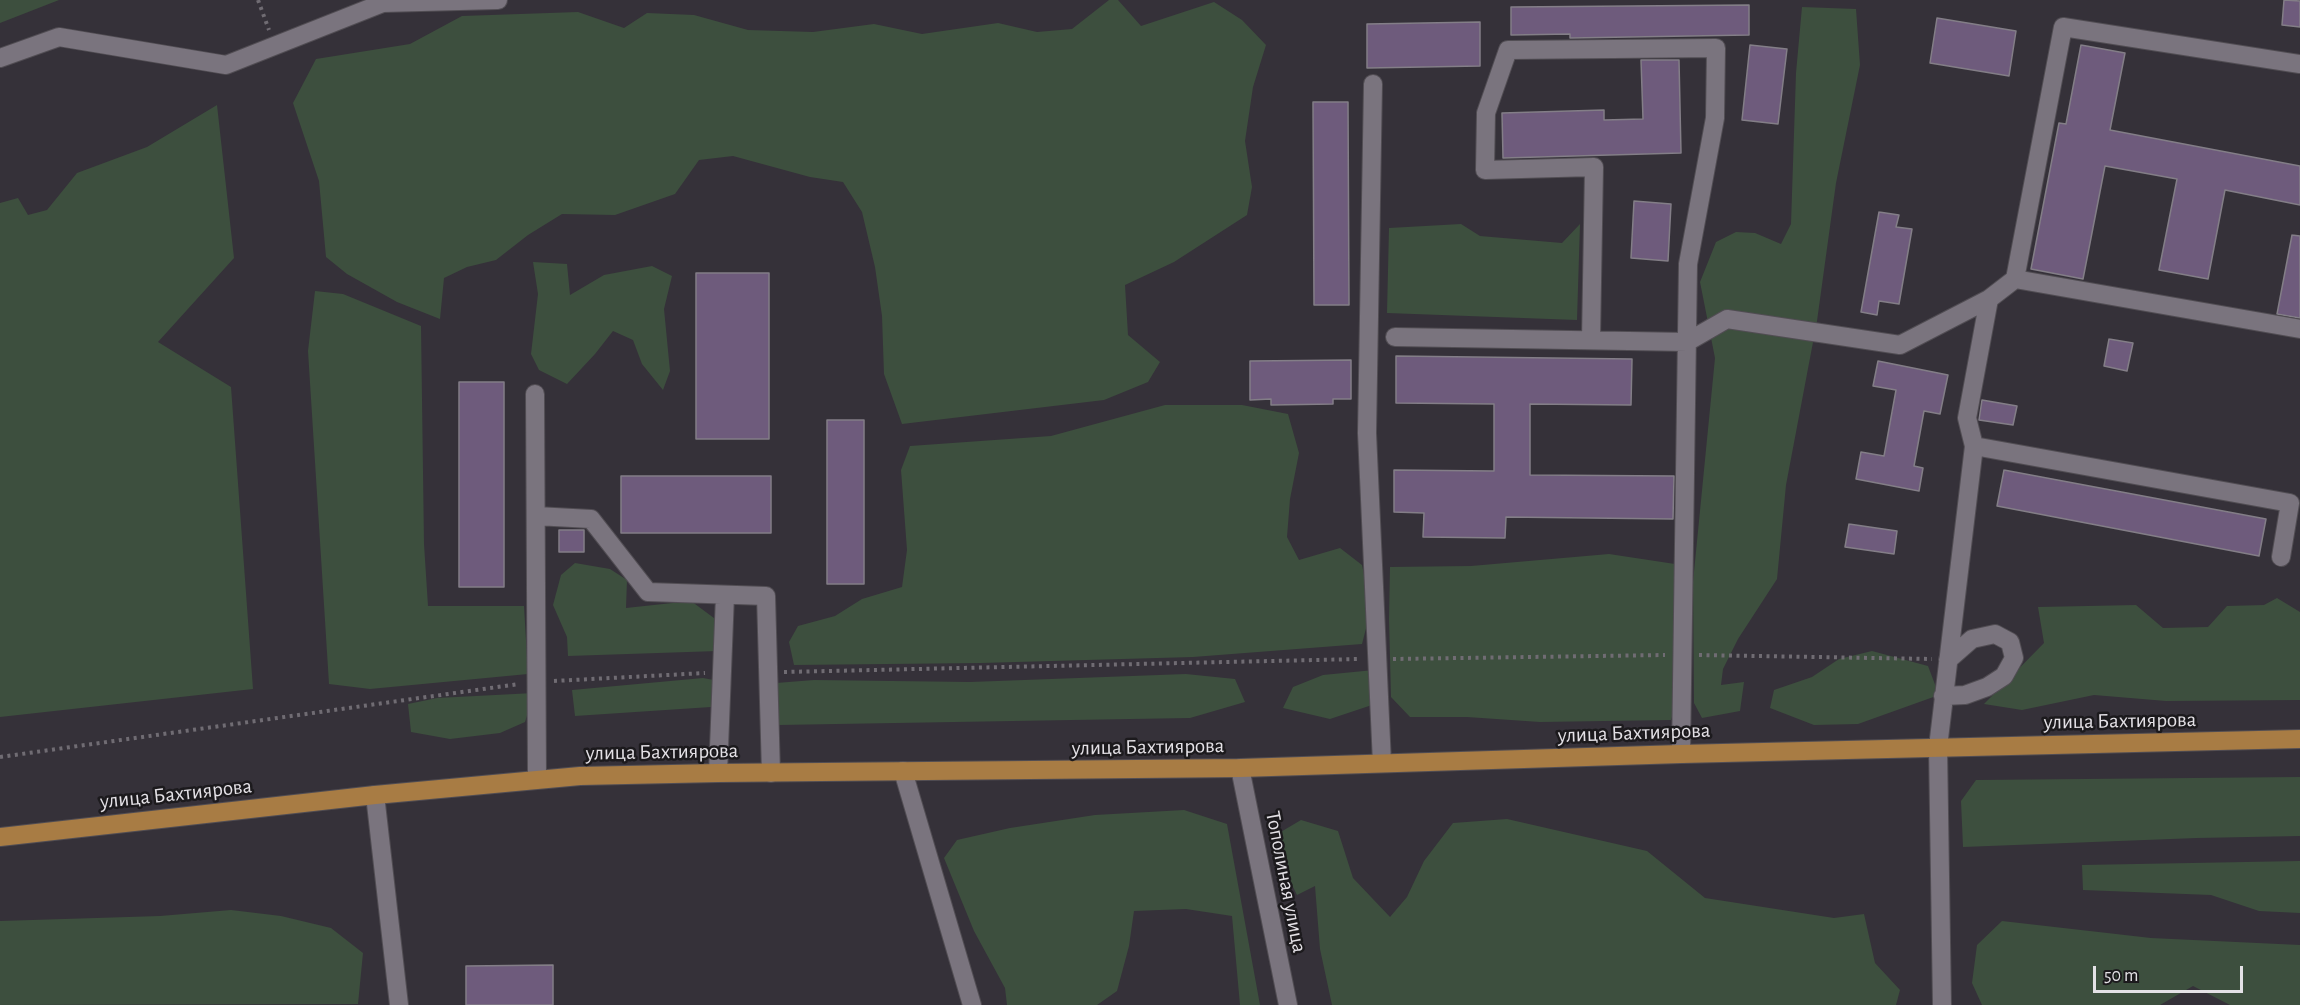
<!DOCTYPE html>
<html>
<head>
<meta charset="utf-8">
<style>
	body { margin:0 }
	#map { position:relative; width:2300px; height:1005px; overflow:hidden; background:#353139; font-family:"Alegreya Sans",sans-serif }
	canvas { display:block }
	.scale { position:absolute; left:2093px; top:966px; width:150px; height:27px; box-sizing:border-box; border:3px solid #e4e1e6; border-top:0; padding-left:8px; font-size:18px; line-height:21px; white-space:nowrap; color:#e4e1e6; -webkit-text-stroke:4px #1c1a1d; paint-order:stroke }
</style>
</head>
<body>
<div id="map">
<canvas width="2300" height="1005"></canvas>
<div class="scale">50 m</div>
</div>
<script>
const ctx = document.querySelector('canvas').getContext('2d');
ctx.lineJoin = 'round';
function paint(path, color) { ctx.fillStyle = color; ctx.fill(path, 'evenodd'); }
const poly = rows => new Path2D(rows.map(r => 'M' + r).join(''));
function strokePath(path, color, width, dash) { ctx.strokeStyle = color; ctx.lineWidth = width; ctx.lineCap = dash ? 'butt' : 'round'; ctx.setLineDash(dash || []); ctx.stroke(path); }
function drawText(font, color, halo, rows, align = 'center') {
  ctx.font = font + ' "Alegreya Sans",sans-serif'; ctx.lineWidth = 5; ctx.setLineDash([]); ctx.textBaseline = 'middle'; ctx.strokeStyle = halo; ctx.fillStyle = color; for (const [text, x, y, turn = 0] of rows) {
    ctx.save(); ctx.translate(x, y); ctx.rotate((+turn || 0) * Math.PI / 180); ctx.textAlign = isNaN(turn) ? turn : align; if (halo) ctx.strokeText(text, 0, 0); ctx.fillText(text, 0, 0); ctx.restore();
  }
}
paint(poly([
	[0,0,59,0,0,23],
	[1109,0,1118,0,1141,26,1214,2,1242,20,1266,45,1253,87,1245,141,1252,187,1247,215,1174,262,1125,285,1128,335,1160,362,1148,382,1104,400,902,424,884,374,882,316,875,267,862,212,843,182,810,177,733,156,699,160,675,194,615,215,562,214,528,235,496,260,467,267,444,278,440,319,397,302,347,274,326,257,319,181,293,103,316,59,410,44,462,16,578,12,624,28,647,13,694,15,748,30,813,32,874,24,922,34,998,23,1037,32,1072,29],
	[1802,7,1856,9,1860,65,1836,183,1817,321,1786,485,1777,579,1738,639,1723,669,1721,685,1744,682,1740,711,1702,718,1694,703,1693,582,1715,358,1700,282,1716,242,1736,232,1755,233,1781,244,1791,224,1796,73],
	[217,105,234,258,158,342,231,387,253,689,0,717,0,203,18,198,28,215,47,210,77,173,147,147],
	[1461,224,1480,236,1562,243,1580,224,1577,320,1387,313,1389,228],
	[533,262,567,264,570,295,604,275,652,266,672,276,664,309,670,371,663,390,642,364,633,340,613,331,595,354,567,384,539,370,531,354,538,294],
	[315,291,343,294,421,326,424,544,428,606,524,606,528,674,370,689,329,684,308,351],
	[1165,405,1242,405,1288,414,1299,453,1290,499,1287,537,1299,560,1340,548,1362,565,1371,609,1362,644,1193,657,981,663,794,665,789,642,798,626,835,616,862,599,902,587,907,550,901,470,910,446,1051,436],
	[1609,554,1675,564,1680,688,1671,720,1540,722,1467,717,1410,717,1391,697,1389,619,1390,567,1471,566],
	[575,563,610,569,627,580,626,608,691,601,718,621,718,651,568,656,567,637,553,605,561,575],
	[2277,598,2300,612,2300,700,2166,701,2094,695,2022,710,1984,704,2044,643,2038,607,2136,605,2163,628,2208,627,2227,606,2264,605],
	[1872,651,1928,666,1939,695,1858,724,1814,725,1770,708,1774,690,1812,677,1839,659],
	[1374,670,1378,703,1330,719,1283,708,1293,687,1323,675],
	[1186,674,1235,679,1245,702,1190,718,778,725,776,683,814,680,970,682],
	[703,678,719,681,711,707,575,716,572,690],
	[534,693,525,722,500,733,450,739,411,732,408,704,437,698],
	[2300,777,2300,836,2197,838,1963,847,1961,801,1976,780],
	[1184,810,1227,824,1260,1005,1240,1005,1232,916,1186,909,1134,911,1129,946,1117,991,1097,1005,1007,1005,1005,988,974,931,944,858,957,840,1010,828,1095,815],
	[1507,819,1647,851,1705,898,1834,918,1864,914,1875,963,1900,990,1896,1005,1332,1005,1320,949,1315,886,1297,895,1290,881,1288,866,1279,833,1301,820,1338,831,1353,878,1390,917,1407,897,1424,861,1453,823],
	[2300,861,2300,913,2259,911,2211,895,2083,890,2082,865],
	[231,910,281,916,331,928,363,953,358,1004,0,1005,0,921,160,916],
	[2002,921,2151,938,2300,945,2300,1005,2230,1005,2193,986,2160,1005,1982,1005,1972,983,1977,945]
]), '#3d4f3e');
const building = poly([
	[2284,0,2300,1,2300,27,2282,25,2284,0],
	[1749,5,1749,35,1570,38,1570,34,1511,35,1511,7,1749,5],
	[1937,18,2016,31,2009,76,1930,63,1937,18],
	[1480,22,1480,66,1367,68,1367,24,1480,22],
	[1750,45,1787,49,1778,124,1742,120,1750,45],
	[2081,45,2125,53,2110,130,2300,166,2300,205,2225,190,2208,279,2159,270,2177,179,2105,166,2083,279,2031,269,2059,123,2066,124,2081,45],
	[1641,60,1679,60,1681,153,1503,158,1502,113,1604,110,1604,120,1643,119,1641,60],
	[1313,102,1348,102,1349,305,1314,305,1313,102],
	[1634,201,1671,204,1668,261,1631,258,1634,201],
	[1879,212,1899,215,1896,227,1912,229,1899,304,1879,301,1877,315,1861,312,1879,212],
	[2292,235,2300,236,2300,318,2277,314,2292,235],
	[696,273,769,273,769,439,696,439,696,273],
	[2109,339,2133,343,2127,371,2104,366,2109,339],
	[1396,356,1632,359,1631,405,1530,404,1530,475,1674,476,1673,519,1506,517,1505,538,1423,537,1424,513,1394,512,1394,470,1494,471,1494,404,1396,403,1396,356],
	[1351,360,1351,399,1333,399,1333,404,1271,405,1271,399,1250,400,1250,361,1351,360],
	[1878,361,1948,375,1940,414,1924,411,1914,466,1923,468,1919,491,1856,479,1861,452,1884,456,1896,390,1873,386,1878,361],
	[459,382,504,382,504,587,459,587,459,382],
	[1982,400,2017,406,2013,425,1979,420,1982,400],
	[827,420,864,420,864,584,827,584,827,420],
	[2004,470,2266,519,2259,556,1997,506,2004,470],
	[621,476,771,476,771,533,621,533,621,476],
	[1849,524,1897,531,1894,554,1845,547,1849,524],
	[559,530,584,530,584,552,559,552,559,530],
	[553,965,553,1005,466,1005,466,966,553,965]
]);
paint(building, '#6e5b7c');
strokePath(building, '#837e87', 1.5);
const minor = poly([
	[0,58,59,37,226,65,383,3,498,0],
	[1373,84,1367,433,1382,763],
	[2015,279,2300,329],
	[1395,337,1687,342,1727,319,1900,345,1989,299],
	[1591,340,1594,167,1485,170,1486,113,1508,50,1716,48,1715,118,1688,264,1681,754],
	[535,394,537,779],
	[1974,446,2290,503,2281,557],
	[536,516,591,519,648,592,766,596,771,773],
	[1943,696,1965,695,1987,687,2004,676,2014,658,2010,642,1995,634,1972,639,1948,660],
	[1240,768,1288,1005],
	[903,771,972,1005],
	[718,773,725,595],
	[375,795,399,1005],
	[1942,1005,1938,747,1974,446,1967,418,1989,299,2015,279,2063,27,2300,64]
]);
const major = poly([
	[0,837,375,795,580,776,718,773,1240,768,1681,754,2300,739]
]);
strokePath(minor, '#514d53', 20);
strokePath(major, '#514d53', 20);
strokePath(poly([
	[258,0,269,30],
	[1699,655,1932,659],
	[1393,659,1665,655],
	[784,672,1359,659],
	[554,681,705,673],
	[0,757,519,684]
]), '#706c73', 4, [3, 4.5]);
strokePath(minor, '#7a747e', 18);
strokePath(major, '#a87c44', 18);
drawText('21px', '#e4e1e6', '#1c1a1d', [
	["улица Бахтиярова",2120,721,-1],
	["улица Бахтиярова",1634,733,-2],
	["улица Бахтиярова",1148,747,-1],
	["улица Бахтиярова",662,752,-1],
	["улица Бахтиярова",176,794,-6],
	["Тополиная улица",1286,882,79]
]);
</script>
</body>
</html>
